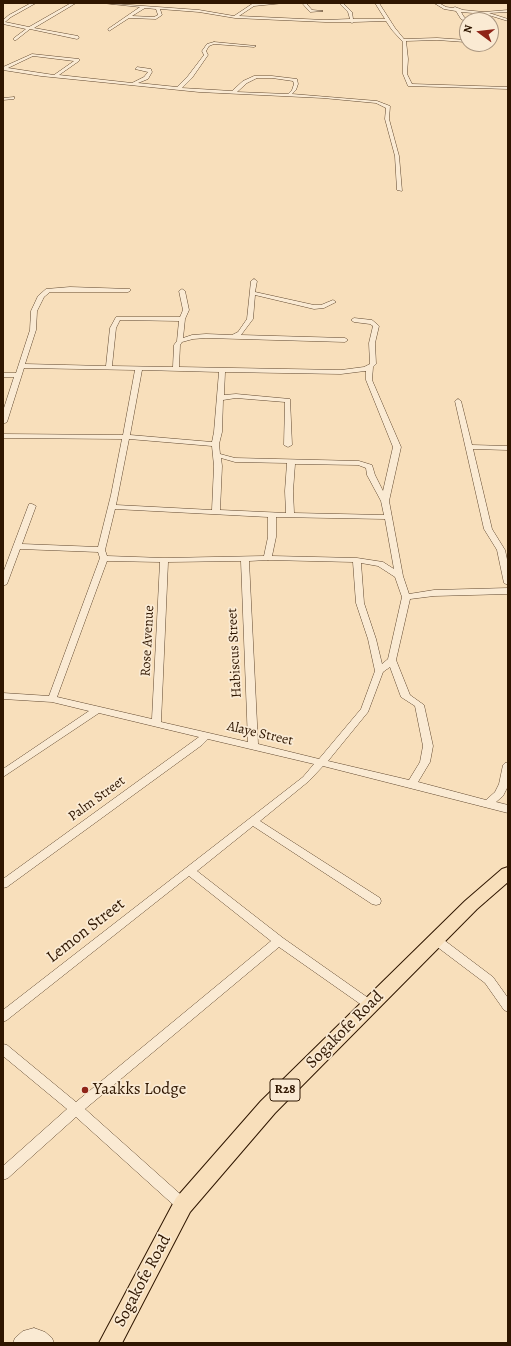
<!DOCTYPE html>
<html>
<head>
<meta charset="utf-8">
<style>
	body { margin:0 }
	#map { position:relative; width:511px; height:1346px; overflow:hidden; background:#f8dfbb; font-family:Alegreya,serif }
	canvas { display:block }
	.frame { position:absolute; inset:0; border:4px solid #2f1600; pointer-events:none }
	.north { position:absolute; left:459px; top:12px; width:40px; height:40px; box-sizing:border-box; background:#faead3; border:1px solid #a9957f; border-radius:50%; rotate:285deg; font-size:11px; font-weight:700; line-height:16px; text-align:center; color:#2f1600 }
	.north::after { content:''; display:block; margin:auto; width:14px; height:18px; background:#8f2418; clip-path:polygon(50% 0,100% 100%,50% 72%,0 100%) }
</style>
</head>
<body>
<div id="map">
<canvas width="511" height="1346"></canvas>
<div class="frame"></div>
<div class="north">N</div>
</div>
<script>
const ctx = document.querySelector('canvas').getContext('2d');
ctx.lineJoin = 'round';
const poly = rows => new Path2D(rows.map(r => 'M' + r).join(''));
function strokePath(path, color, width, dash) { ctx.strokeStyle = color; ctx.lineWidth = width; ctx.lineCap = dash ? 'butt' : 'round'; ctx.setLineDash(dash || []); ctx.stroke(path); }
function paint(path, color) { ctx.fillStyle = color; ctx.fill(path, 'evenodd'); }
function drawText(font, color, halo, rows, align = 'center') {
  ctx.font = font + ' Alegreya,serif'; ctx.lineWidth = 3.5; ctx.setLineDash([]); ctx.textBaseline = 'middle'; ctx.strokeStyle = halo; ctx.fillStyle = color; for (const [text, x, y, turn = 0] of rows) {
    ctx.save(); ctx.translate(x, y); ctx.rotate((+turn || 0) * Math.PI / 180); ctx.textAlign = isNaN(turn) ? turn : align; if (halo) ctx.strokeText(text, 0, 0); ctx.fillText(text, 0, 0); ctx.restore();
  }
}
const street = poly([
	[31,3,36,3,11,17,5,22,29,27,71,3,76,3,34,28,78,36,79,38,77,39,30,29,16,40,14,40,14,38,26,29,3,24,3,20,9,15,31,3],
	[102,3,199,10,234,16,252,4,284,3,254,6,239,16,325,20,350,19,348,12,339,3,343,3,352,12,353,19,385,19,375,3,379,3,395,28,404,39,437,38,467,40,467,44,465,42,437,40,406,41,408,59,407,74,412,84,508,87,508,89,408,86,403,74,403,42,392,30,386,21,354,22,352,23,350,22,325,22,235,18,199,12,160,9,162,15,156,19,129,18,109,31,108,29,140,7,102,3],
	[145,8,156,9,158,15,154,17,132,16,145,8],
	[302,3,306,3,312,10,323,11,310,12,302,3],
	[434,3,439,3,446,7,453,8,455,7,463,10,484,12,508,10,508,12,489,13,508,19,508,21,485,14,461,12,464,17,468,20,467,22,461,19,456,11,444,9,434,3],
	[214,42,256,46,254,47,214,44,209,46,206,51,208,55,192,78,182,88,232,91,243,81,254,76,272,76,297,79,298,84,296,90,292,94,377,101,390,106,389,119,399,156,402,191,397,190,395,156,385,119,386,108,376,103,323,98,199,92,41,76,3,70,3,67,32,54,79,59,79,61,59,75,132,83,144,77,148,72,135,69,137,67,151,69,152,72,148,79,138,83,177,87,188,76,204,55,202,51,207,44,214,42],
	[33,56,74,61,54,75,8,68,33,56],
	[257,78,272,78,293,81,294,84,292,90,288,94,237,92,247,83,257,78],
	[14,97,14,99,3,100,3,98,14,97],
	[254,279,257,281,255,292,314,305,321,305,333,300,336,302,324,308,314,309,255,295,253,319,241,335,345,338,348,340,345,342,206,338,193,339,182,342,180,345,179,367,341,370,364,367,370,364,369,343,373,326,370,324,354,322,351,320,354,318,372,320,378,325,379,326,375,343,376,364,373,367,372,380,401,447,389,501,403,576,409,594,434,590,508,588,508,594,434,596,410,599,396,660,410,695,424,705,433,746,430,762,418,782,486,800,495,792,499,784,503,765,505,763,508,762,508,786,503,796,496,802,508,805,508,813,323,766,309,781,260,821,380,898,381,901,380,904,376,905,372,904,253,826,197,871,283,938,374,1002,376,1005,374,1008,370,1010,366,1008,279,947,85,1109,188,1201,190,1205,188,1209,183,1211,178,1209,76,1117,8,1178,3,1180,3,1166,67,1109,3,1056,3,1044,7,1045,76,1102,271,941,189,876,7,1020,3,1022,3,1010,303,777,314,764,208,739,202,745,7,887,3,888,3,879,199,737,99,713,3,777,3,769,89,711,52,702,3,699,3,693,49,696,100,558,98,552,20,549,7,584,3,586,3,573,29,504,32,504,36,506,22,544,98,547,111,495,122,439,3,438,3,434,123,435,135,370,24,368,7,422,3,424,3,411,14,377,3,377,3,373,16,373,30,330,31,311,38,296,46,289,70,287,130,289,130,291,128,292,50,292,44,297,37,311,36,330,25,364,106,366,110,328,116,317,180,317,183,310,179,291,182,289,185,291,189,310,185,319,183,338,192,335,206,334,232,335,238,332,247,319,251,281,254,279],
	[120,320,179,321,177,341,174,345,173,367,112,366,116,328,120,320],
	[142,370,219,372,214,432,212,442,130,435,142,370],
	[365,371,366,371,366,380,393,447,383,491,375,475,372,465,359,461,235,458,220,454,219,444,222,432,223,400,236,398,285,402,284,445,288,447,292,445,290,399,236,394,224,395,225,372,341,374,365,371],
	[129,439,212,446,214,466,212,510,116,505,129,439],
	[221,458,235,462,287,463,285,491,286,513,220,510,222,466,221,458],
	[295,464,358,465,366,468,367,475,381,501,384,515,294,513,293,491,295,464],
	[115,509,268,517,268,537,264,556,164,558,107,556,105,550,115,509],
	[276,517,385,519,394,569,383,562,357,558,272,556,276,537,276,517],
	[268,560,353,562,356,603,368,639,375,671,361,709,319,759,258,744,249,561,268,560],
	[107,561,160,562,152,719,57,697,107,561],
	[241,561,248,742,161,722,168,562,241,561],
	[361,563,378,566,395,577,402,597,388,659,382,664,376,639,364,603,361,563],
	[390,667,401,697,415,706,423,746,420,762,409,780,328,761,368,712,383,672,390,667],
	[458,399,461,401,472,445,508,446,508,450,473,449,492,529,505,550,508,564,508,585,504,583,497,550,484,529,455,401,458,399],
	[436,936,440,937,493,977,508,998,508,1012,504,1010,485,983,432,943,430,940,432,937,436,936],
	[34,1328,45,1332,52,1338,54,1343,13,1343,15,1338,23,1331,34,1328]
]);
const primary = poly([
	[508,867,508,882,477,909,275,1113,190,1212,122,1343,99,1343,176,1198,261,1101,465,901,502,869,508,867]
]);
strokePath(street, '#61482f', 1);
strokePath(primary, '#2f1600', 2);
paint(street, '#faead3');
paint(primary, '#f8dfbb');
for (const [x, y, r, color] of [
	[85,1090,4,"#8f2418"]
]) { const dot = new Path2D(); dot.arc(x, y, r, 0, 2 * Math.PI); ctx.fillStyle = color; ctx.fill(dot); strokePath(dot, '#faead3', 1.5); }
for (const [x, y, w] of [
	[285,1090,30]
]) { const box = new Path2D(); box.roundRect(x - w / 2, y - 11, w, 22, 3); ctx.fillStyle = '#faead3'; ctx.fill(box); strokePath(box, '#2f1600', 1); }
drawText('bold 13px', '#2f1600', null, [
	["R28",285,1090]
]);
drawText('14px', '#2f1600', '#faead3', [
	["Rose Avenue",148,641,-87],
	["Habiscus Street",235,653,-93],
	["Alaye Street",260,734,13],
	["Palm Street",97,799,-36]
]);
drawText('17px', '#2f1600', '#faead3', [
	["Lemon Street",86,931,-38],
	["Sogakofe Road",345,1030,-45],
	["Sogakofe Road",143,1281,-62]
]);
drawText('17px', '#2f1600', '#faead3', [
	["Yaakks Lodge",93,1090]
], 'left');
</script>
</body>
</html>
